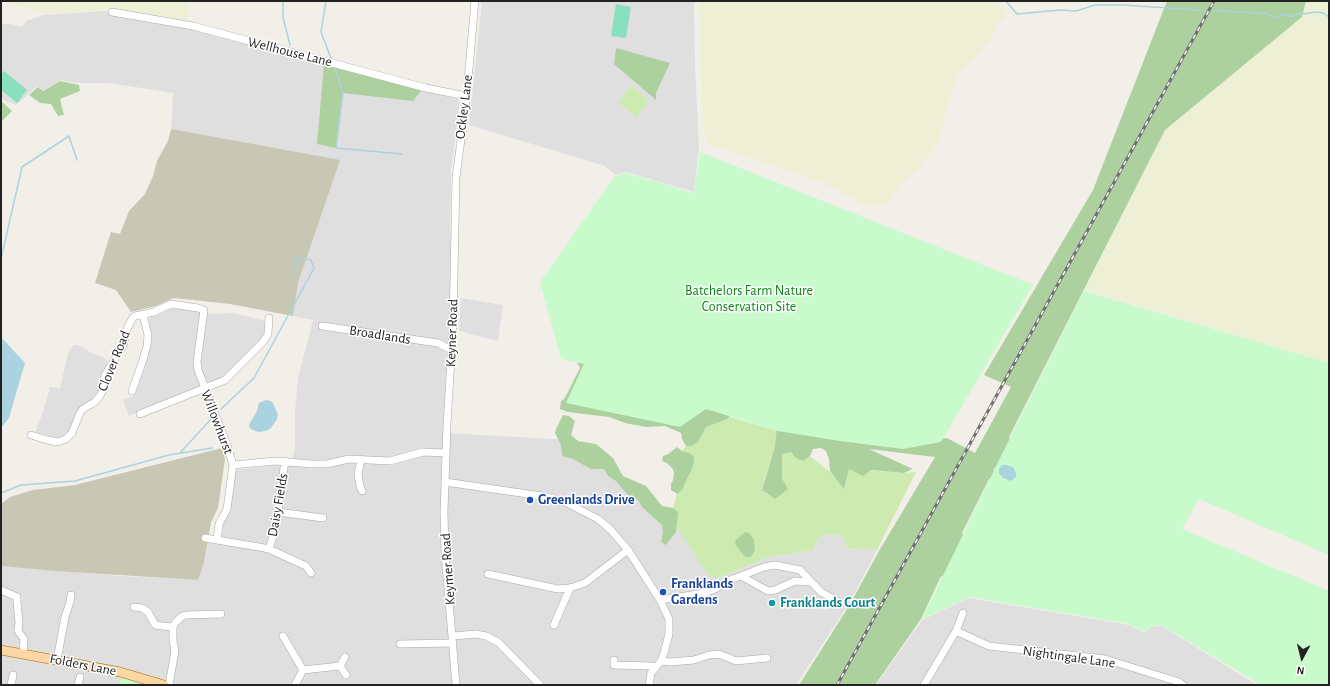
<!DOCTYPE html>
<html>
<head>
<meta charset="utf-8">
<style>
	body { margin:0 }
	#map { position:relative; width:1330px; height:686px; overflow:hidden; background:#f2efe9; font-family:"Alegreya Sans",sans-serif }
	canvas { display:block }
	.frame { position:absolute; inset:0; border:2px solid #222; pointer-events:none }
	.north { position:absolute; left:1282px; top:638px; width:40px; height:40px; -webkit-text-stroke:3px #fff; paint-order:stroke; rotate:187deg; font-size:11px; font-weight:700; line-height:16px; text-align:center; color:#222 }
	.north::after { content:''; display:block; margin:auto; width:14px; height:18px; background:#222; clip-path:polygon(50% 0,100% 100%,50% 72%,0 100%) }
</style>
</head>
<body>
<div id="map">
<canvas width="1330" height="686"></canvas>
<div class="frame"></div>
<div class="north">N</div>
</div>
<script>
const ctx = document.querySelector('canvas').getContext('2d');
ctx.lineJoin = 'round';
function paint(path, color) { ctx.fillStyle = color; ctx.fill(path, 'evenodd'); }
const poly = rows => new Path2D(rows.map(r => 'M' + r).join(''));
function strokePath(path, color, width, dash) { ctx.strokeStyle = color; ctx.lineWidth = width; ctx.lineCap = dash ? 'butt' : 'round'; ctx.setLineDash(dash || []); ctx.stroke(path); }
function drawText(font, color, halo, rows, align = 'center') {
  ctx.font = font + ' "Alegreya Sans",sans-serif'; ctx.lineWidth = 3; ctx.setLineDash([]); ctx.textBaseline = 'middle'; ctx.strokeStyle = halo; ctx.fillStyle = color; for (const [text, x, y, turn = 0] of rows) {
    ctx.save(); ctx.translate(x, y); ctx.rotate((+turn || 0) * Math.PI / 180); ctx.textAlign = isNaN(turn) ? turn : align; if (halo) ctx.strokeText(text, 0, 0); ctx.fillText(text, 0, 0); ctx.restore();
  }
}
paint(poly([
	[482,1,694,1,695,68,699,147,694,192,626,172,615,175,605,166,595,163,469,125],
	[106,11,186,27,460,100,451,170,450,229,452,254,452,297,445,433,570,440,673,521,717,578,769,557,813,550,818,538,827,534,842,536,847,548,877,550,848,605,796,685,1,685,1,566,120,576,198,580,204,563,208,543,221,544,223,525,229,507,236,470,277,465,292,465,295,448,295,413,298,378,313,320,293,316,298,283,339,161,171,132,173,93,109,83,76,83,61,80,43,90,37,86,16,105,1,99,1,24,9,24,22,27,26,21,44,15],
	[461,298,503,305,498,341,459,331],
	[171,309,180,309,214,314,233,313,262,320,265,322,264,334,261,339,224,378,129,416,123,400,133,396,151,346,152,339,149,319,150,317,165,310],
	[74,345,78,345,92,353,102,357,108,361,99,393,66,436,61,438,54,437,35,432,43,412,50,387,60,388,69,350],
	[969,598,1129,625,1144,633,1151,627,1162,626,1257,685,876,685,922,620]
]), '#e0dfdf');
paint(poly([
	[171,129,340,160,298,283,293,316,230,304,174,298,156,306,131,312,116,290,95,283,111,232,120,234,129,211,145,194,153,176,157,161,168,141],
	[222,448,225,459,218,508,211,522,204,563,198,580,55,571,1,566,1,504,10,497,33,490,75,485]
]), '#c7c7b4');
paint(poly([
	[1,1,190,1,187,20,116,9,80,12,41,13],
	[698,1,996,1,1008,14,999,23,991,40,958,75,948,105,938,144,920,167,900,185,893,195,889,202,880,206,861,203,827,185,731,151,707,144,703,124],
	[1306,1,1329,1,1329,363,1085,290,1165,130,1302,17]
]), '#eef0d5');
paint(poly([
	[631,86,649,100,636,117,618,103],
	[729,417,778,431,834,475,844,488,849,469,904,473,916,472,877,550,847,548,842,536,827,534,818,538,813,550,769,557,717,578,708,575,677,527,673,508,677,494,682,490,690,473,690,453,682,451,686,446,692,446,698,442,706,427,727,419],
	[777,438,769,494,768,495,762,489]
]), '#cdebb0');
paint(poly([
	[1167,1,1306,1,1302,17,1165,130,1009,437,1012,451,993,470,1003,479,1005,488,989,479,962,533,974,551,965,583,941,576,921,619,875,685,799,685,849,606,879,551,935,457,869,449,913,469,904,473,871,470,863,476,849,469,844,489,830,471,829,459,826,451,821,448,813,449,810,456,803,461,796,458,791,452,782,454,782,479,788,489,775,499,762,490,775,446,777,427,938,439,947,438,975,453,1011,387,984,375,1093,190],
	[616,48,670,63,656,93,656,100,614,64],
	[324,64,422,90,413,101,343,93,336,148,317,144],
	[60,81,79,85,80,91,60,99,64,115,58,116,51,104,40,103,29,95,38,87,43,91],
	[1,101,12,111,1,122],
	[571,351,702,406,734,411,727,419,706,427,698,442,692,446,686,446,682,439,681,433,665,426,646,427,625,423,609,417,568,412,560,409,561,401,564,399,568,392,580,368],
	[563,415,569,416,575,421,571,435,578,441,596,444,613,458,623,476,646,486,662,506,673,508,678,512,676,532,666,545,661,542,663,532,662,525,642,507,639,501,627,494,616,481,608,476,604,469,591,469,573,459,562,456,561,445,555,433,556,429],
	[677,447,682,451,690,453,694,457,693,466,690,473,682,490,677,494,671,490,671,484,673,480,674,473,673,469,667,463,662,461,663,456,668,454],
	[745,532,749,533,754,540,755,550,751,557,745,557,735,544,736,540]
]), '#add19e');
paint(poly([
	[700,152,1033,285,941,442,903,449,840,441,778,431,706,409,680,427,566,403,584,364,561,359,540,282,615,176,626,173,694,193],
	[1084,291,1329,363,1329,555,1199,499,1182,529,1329,591,1329,685,1261,685,1161,625,1150,627,1144,632,1129,624,970,597,922,619,1002,454],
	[121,676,150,685,119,685]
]), '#c8facc');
paint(poly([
	[616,4,631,7,626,38,611,36],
	[4,71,27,90,17,103,1,90,1,75]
]), '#88e0be');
paint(poly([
	[1,337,25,363,9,418,2,427],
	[266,400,271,401,273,403,278,415,277,419,271,428,266,431,258,432,251,429,249,426,250,423,257,411,259,403],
	[1002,465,1006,465,1013,467,1016,473,1016,477,1011,481,1003,478,999,473,999,469]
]), '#aad3df');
strokePath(poly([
	[283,1,283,17,290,45],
	[326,1,321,32,332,61],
	[1006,1,1017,14,1061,10,1076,11,1095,5,1123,5,1198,10],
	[1215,11,1265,13,1276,18,1283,14,1292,17,1295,15,1316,12,1323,13,1329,17],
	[334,66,343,92,336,148,402,154],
	[1,259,22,167,69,136,77,160],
	[221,409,254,378,314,268,311,260,297,258,295,275],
	[180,453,212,418],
	[1,493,21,485,75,481,169,455,212,448]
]), '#aad3df', 1.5);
const minor = poly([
	[112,12,193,26,426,88,466,96],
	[322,326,438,343,452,350],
	[132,391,142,363,147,346,148,335,143,315],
	[140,414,225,380,263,342,268,334,269,318],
	[31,435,47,440,58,442,66,439,72,433,80,413,83,409,95,402,100,396,103,390,105,375,123,346,127,329,132,319,135,316,154,312,171,304,198,308,204,310,197,362,198,370,227,445,233,465,275,461,312,464,327,464,349,459,390,461,423,452,446,453],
	[361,460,358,474,360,486,362,491],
	[445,482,542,496,565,502,598,519,611,530,628,550,660,600,669,619,669,634,664,653,661,661,651,673,649,685],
	[278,512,323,518],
	[205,538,259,547,269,549,306,566,311,573],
	[217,540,219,524,227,509,233,465],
	[269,549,275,530,285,461],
	[488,574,558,589,570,588,585,583,628,550],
	[741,576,764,567,775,565,800,570,821,592,841,603],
	[1,590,17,597,17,602,19,622,18,631,24,639,23,653],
	[660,600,704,593,715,589,730,580,741,576,768,591,775,590,795,581,810,582],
	[134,607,142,608,148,612,154,623,156,625,162,626,173,627],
	[554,625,570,588],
	[956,631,989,646,1105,659,1179,682,1183,685],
	[283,636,303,670],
	[453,636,476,634,486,636,498,642,540,685],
	[400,644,453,643],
	[57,660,65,617,70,602,71,595],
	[614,660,614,665,652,666,655,667],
	[661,661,670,662,694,660,709,655,719,654,736,661,767,658],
	[340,666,345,657],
	[11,685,13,675],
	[78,685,80,677],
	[169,685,175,651,173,641,173,627,175,623,181,617,186,615,221,614],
	[295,685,303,670,340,666,346,675],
	[456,685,445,553,444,512,447,425,453,326,456,177,466,103,475,1],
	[924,685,956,631,963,613]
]);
const major = poly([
	[1,650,120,672,164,685]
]);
strokePath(minor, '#a9a9a9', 8);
strokePath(major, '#a06b00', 10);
strokePath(minor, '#fff', 7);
strokePath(major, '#fcd6a4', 9);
const rail = poly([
	[837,685,1214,1]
]);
strokePath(rail, '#707070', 3);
strokePath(rail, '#fff', 1.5, [4.5]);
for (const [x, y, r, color] of [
	[530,500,4,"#1a4fb4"],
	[663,592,4,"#1a4fb4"],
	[772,603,4,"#0f9aa8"]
]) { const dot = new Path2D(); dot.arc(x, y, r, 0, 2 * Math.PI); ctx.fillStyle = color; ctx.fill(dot); strokePath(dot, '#fff', 1.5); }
drawText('14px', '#222', '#fff', [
	["Wellhouse Lane",290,52,14],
	["Ockley Lane",464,107,-83],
	["Keyner Road",452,333,-88],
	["Broadlands",380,335,9],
	["Clover Road",114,361,-68],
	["Willowhurst",217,422,69],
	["Daisy Fields",278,505,-80],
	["Keymer Road",448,569,-94],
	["Nightingale Lane",1069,657,8],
	["Folders Lane",83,665,11]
]);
drawText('14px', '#0c8416', '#fff', [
	["Batchelors Farm Nature",749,291],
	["Conservation Site",749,307]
]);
drawText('bold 14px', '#164399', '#fff', [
	["Greenlands Drive",538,500],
	["Franklands",671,584],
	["Gardens",671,600]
], 'left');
drawText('bold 14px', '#0d838f', '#fff', [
	["Franklands Court",780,603]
], 'left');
</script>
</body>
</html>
